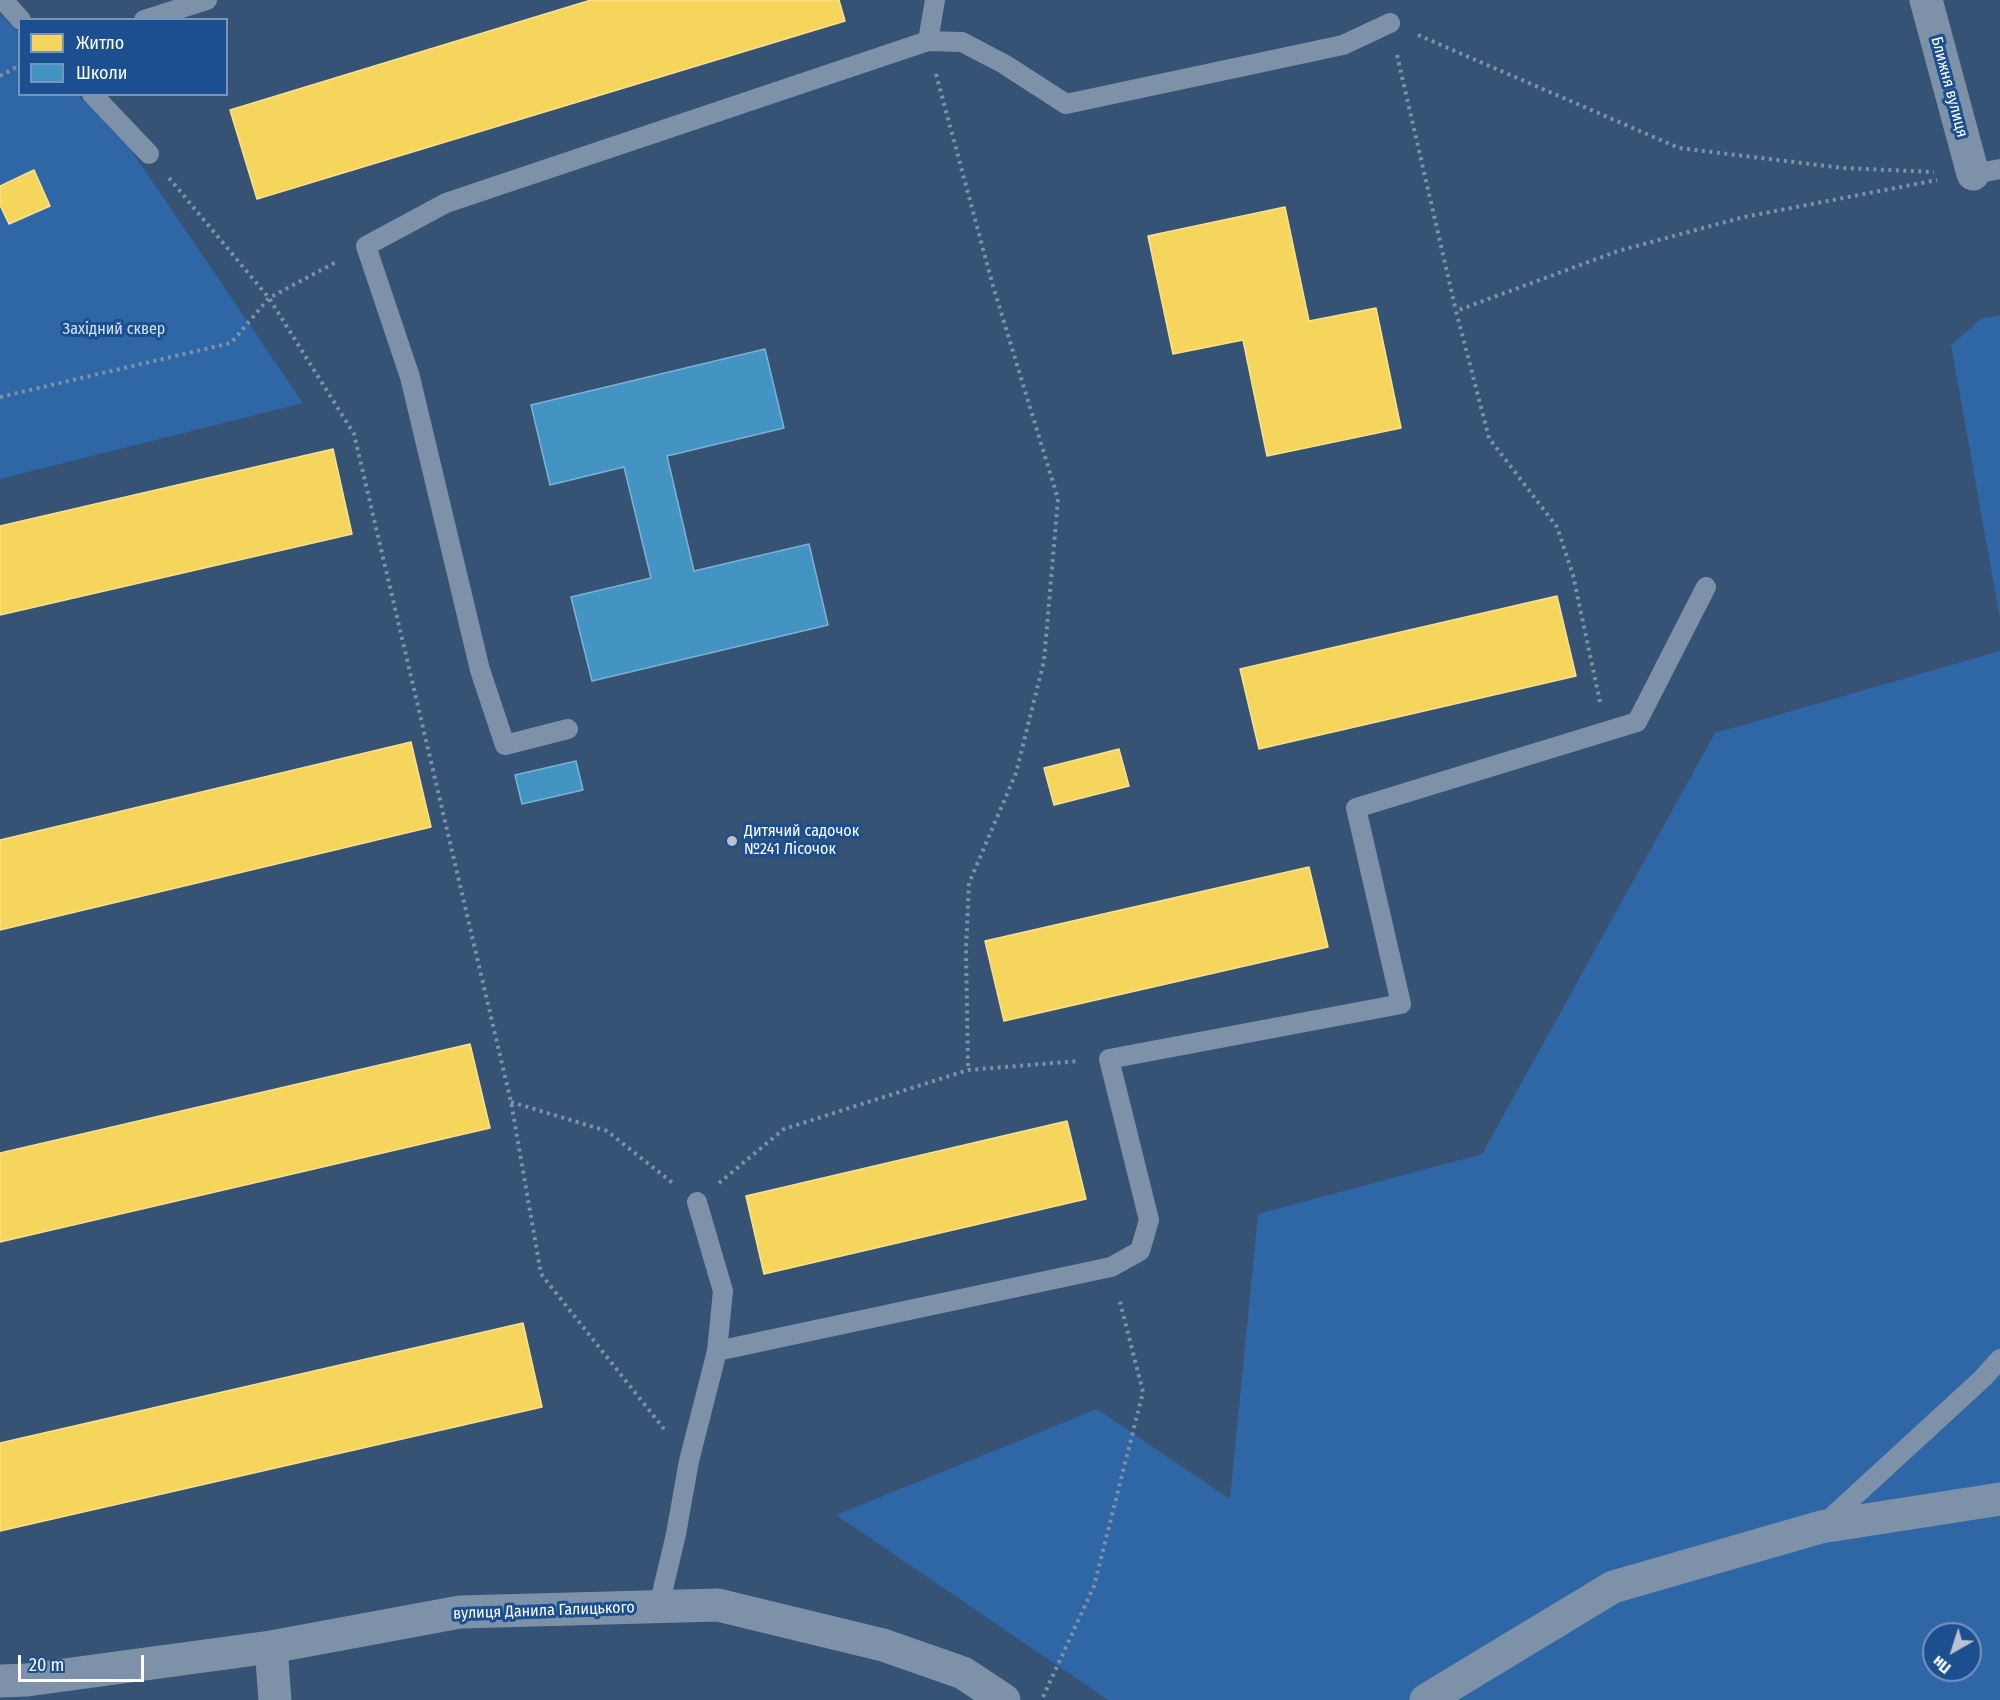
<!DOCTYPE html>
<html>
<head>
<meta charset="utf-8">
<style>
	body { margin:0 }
	#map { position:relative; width:2000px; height:1700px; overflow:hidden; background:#365274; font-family:"Fira Sans Condensed",sans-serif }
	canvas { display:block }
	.legend { position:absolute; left:18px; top:18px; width:210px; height:78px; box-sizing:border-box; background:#1b4f8f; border:2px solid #7695bc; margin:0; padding:8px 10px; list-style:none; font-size:18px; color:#fff }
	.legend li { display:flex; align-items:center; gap:12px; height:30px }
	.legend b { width:30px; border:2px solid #7695bc }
	.north { position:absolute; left:1922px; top:1622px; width:60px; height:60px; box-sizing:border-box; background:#1b4f8f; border:2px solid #7695bc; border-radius:50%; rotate:219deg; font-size:16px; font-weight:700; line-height:24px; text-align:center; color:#fff }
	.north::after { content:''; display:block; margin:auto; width:21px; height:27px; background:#b9c2ce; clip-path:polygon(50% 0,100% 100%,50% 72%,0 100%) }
	.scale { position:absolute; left:18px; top:1655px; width:126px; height:27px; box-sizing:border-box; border:3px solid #fff; border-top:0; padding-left:8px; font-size:18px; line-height:21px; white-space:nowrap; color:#fff; -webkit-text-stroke:4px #1b4f8f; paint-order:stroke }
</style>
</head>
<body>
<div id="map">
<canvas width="2000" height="1700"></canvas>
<ul class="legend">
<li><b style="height:16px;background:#f6d55c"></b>Житло</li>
<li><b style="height:16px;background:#4393c3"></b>Школи</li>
</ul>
<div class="north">Пн</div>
<div class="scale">20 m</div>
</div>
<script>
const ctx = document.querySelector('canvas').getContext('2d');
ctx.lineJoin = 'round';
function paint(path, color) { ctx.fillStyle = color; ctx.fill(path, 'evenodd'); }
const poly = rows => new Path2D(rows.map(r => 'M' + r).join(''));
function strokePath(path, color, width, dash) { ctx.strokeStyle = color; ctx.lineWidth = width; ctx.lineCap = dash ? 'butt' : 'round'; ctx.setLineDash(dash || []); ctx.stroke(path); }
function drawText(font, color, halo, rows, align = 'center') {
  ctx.font = font + ' "Fira Sans Condensed",sans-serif'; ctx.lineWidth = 6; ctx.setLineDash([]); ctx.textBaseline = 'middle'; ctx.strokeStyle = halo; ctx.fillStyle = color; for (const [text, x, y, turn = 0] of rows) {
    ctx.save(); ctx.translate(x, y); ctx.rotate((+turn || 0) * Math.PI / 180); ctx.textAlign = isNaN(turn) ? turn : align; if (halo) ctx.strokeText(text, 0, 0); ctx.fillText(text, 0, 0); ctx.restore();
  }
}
paint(poly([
	[0,13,19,33,20,94,78,95,131,150,303,403,0,479],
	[2000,315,2000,619,1951,345,1981,319],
	[2000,651,2000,1700,1108,1700,836,1515,1097,1409,1230,1499,1258,1214,1482,1154,1715,733],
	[1934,1634,1970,1634,1970,1670,1934,1670]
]), '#2f66a5');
const homes = poly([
	[591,0,839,0,845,21,257,199,230,110,591,0],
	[34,170,50,206,9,224,0,205,0,186,34,170],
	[1285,207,1309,321,1376,308,1401,428,1267,456,1243,340,1173,354,1148,236,1285,207],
	[333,449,352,534,0,615,0,526,333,449],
	[1557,596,1576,676,1259,749,1240,669,1557,596],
	[411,742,431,827,0,930,0,840,411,742],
	[1119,749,1129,786,1054,805,1044,768,1119,749],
	[1309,867,1328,947,1004,1021,985,941,1309,867],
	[470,1044,490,1128,0,1242,0,1153,470,1044],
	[1067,1121,1086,1199,764,1274,746,1196,1067,1121],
	[523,1323,542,1407,0,1531,0,1443,523,1323]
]);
paint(homes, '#f6d55c');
strokePath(homes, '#f9e28d', 1.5);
const schools = poly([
	[765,349,784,428,667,456,694,571,809,544,828,625,592,681,571,597,651,578,624,467,550,485,531,405,765,349],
	[576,761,583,790,522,804,515,775,576,761]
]);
paint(schools, '#4393c3');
strokePath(schools, '#7bb3d5', 1.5);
strokePath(poly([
	[1418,35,1679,148,1843,168,1934,172],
	[1397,55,1456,311],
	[936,74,993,286,1058,499,1044,661,1016,773,969,883,966,949,968,1070],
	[0,76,20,65],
	[169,178,269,298,354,434,511,1102,541,1274,664,1429],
	[0,397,231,343,269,298,338,261],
	[1600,702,1573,575,1557,527,1489,438,1456,311,1618,251,1744,217,1937,180],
	[511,1102,607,1131,674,1184],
	[719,1183,784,1129,968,1070,1079,1061],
	[1043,1697,1094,1586,1143,1392,1119,1298]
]), '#7d92a8', 4, [3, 4.5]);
strokePath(poly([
	[3,0,21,20],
	[144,20,207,0],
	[928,41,935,0],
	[92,94,149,154],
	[1973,174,2000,169],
	[568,729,505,745,480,670,410,377,366,246,446,203,928,41,962,42,1004,64,1066,104,1343,45,1390,23],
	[717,1351,1111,1267,1140,1251,1149,1220,1109,1059,1401,1004,1356,808,1637,722,1706,587],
	[1823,1525,1983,1378,2000,1359],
	[659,1606,676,1534,689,1461,717,1351,723,1291,697,1202]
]), '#7d92a8', 20);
strokePath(poly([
	[1926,0,1973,174],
	[271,1647,275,1700],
	[0,1681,27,1680,271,1647,460,1612,718,1605,883,1645,963,1673,1004,1700],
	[1426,1700,1613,1587,1821,1527,2000,1499]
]), '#7d92a8', 33);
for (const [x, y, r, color] of [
	[732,841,6,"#b9c2ce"]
]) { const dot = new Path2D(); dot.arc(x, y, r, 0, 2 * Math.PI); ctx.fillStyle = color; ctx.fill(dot); strokePath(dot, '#1b4f8f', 2); }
drawText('16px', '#fff', '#1b4f8f', [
	["Ближня вулиця",1949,87,75],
	["вулиця Данила Галицького",544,1611,-2]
]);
drawText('16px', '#cfe3fa', '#1b4f8f', [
	["Західний сквер",114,330]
]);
drawText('16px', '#fff', '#1b4f8f', [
	["Дитячий садочок",744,832],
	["№241 Лісочок",744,850]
], 'left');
</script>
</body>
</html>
